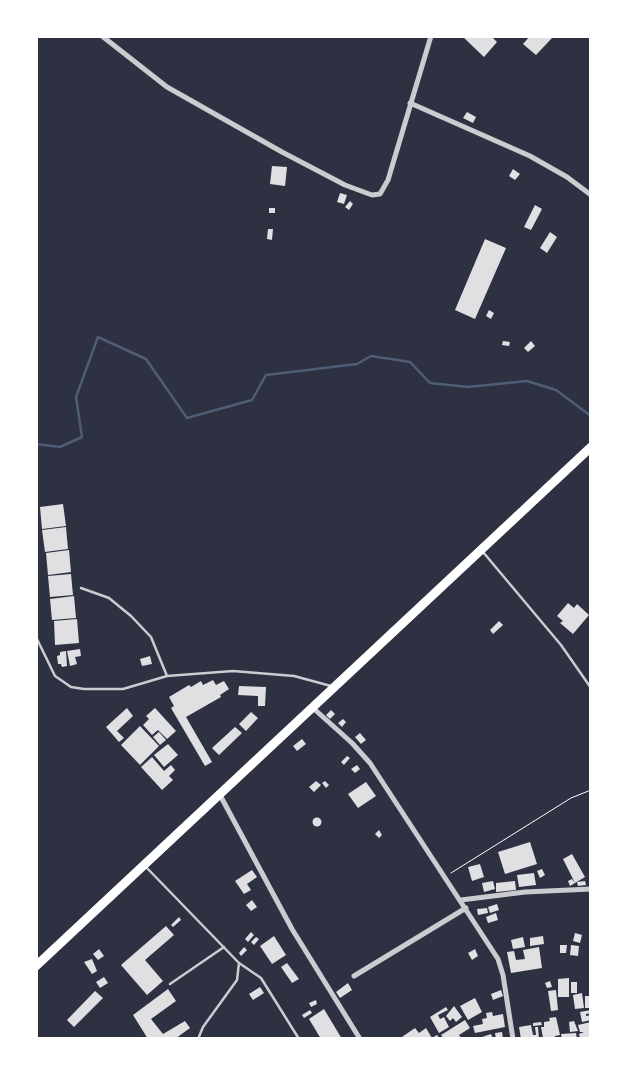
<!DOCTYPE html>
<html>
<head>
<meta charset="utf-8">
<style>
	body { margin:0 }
	#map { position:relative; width:627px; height:1075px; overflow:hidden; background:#2d3142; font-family:"DM Sans",sans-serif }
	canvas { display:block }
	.frame { position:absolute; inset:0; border:38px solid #fff; pointer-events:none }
</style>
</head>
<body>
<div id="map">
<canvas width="627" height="1075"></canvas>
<div class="frame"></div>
</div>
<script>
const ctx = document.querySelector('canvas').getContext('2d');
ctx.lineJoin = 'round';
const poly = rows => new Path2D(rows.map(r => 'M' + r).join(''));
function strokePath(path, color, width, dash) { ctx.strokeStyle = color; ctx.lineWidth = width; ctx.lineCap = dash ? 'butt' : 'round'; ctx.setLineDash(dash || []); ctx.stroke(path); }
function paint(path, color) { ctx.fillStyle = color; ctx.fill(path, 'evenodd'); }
strokePath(poly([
	[36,444,60,447,82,437,76,397,98,337,146,359,187,418,252,400,266,375,357,364,371,356,410,362,430,383,468,387,527,381,556,390,591,416]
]), '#4f5d75', 2.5);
paint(poly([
	[462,36,491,36,497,42,484,57],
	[530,36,550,36,552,38,536,55,523,44],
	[467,112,476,117,473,123,463,118],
	[272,166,287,167,285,186,270,184],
	[513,169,520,174,515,180,509,176],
	[340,193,347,195,344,204,337,202],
	[350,201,353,204,349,210,345,207],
	[535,205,542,209,531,230,524,227],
	[269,208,275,208,275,213,269,213],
	[268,229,273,229,272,240,267,239],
	[550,232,557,237,547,253,540,248],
	[485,239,506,248,475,319,455,310],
	[489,310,494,313,491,319,486,316],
	[503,341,510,342,509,346,502,345],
	[531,341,535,346,528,352,524,348],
	[63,504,66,526,42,529,40,507],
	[66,527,68,549,45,552,42,530],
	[69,550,71,572,48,575,46,553],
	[71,574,73,595,50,597,48,576],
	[74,596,76,618,52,620,50,599],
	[568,603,574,608,577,604,589,615,573,634,560,623,563,621,557,616],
	[77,619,79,643,55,645,54,621],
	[499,621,503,625,493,634,490,630],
	[80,649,81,656,75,657,77,664,70,666,67,651],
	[66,651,67,666,62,667,61,664,58,664,57,656,60,655,60,652],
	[150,656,152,664,142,666,140,659],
	[213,680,216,685,224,681,229,689,220,695,221,697,186,717,212,762,205,766,171,708,174,706,169,697,189,685,191,687,201,681,203,685],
	[239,686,266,687,265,706,258,706,258,696,238,695],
	[127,708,133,716,117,731,124,738,119,742,106,727],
	[155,708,176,731,167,739,158,730,152,735,143,725,149,719,146,716],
	[331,710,335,714,330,719,326,715],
	[251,712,258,718,246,731,239,724],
	[343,719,346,722,342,727,338,723],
	[140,726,159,746,140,765,121,745],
	[235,727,242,733,219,755,212,748],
	[159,732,166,740,160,745,153,737],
	[360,733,366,740,361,744,355,737],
	[302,739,306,744,297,751,293,746],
	[168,744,178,755,164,767,154,755],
	[347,756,350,758,344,765,341,762],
	[152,757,164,771,171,765,175,770,169,776,173,780,162,790,141,767],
	[357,765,360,769,355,773,351,769],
	[316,781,321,785,314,792,309,787],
	[325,781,329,785,326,788,322,783],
	[366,782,376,796,358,808,348,794],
	'312.5 822a4.5 4.5 0 1 1 9 0a4.5 4.5 0 1 1-9 0Z',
	[379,830,382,835,379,838,375,834],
	[530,842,537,864,505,874,498,852],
	[572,854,585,877,570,886,568,881,572,879,575,883,563,859],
	[480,864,484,877,472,881,468,867],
	[542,869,545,875,540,878,537,871],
	[252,870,257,877,247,884,251,890,244,894,235,881],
	[534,873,536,885,519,887,517,875],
	[493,881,495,889,484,892,482,883],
	[515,881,516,890,496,892,496,883],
	[585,881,586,885,578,886,577,882],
	[252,900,257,907,251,911,246,905],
	[497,904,499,910,490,913,488,907],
	[487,908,488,913,478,915,477,909],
	[496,913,498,920,488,923,486,917],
	[179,917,181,920,173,927,171,925],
	[166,926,174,935,145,960,163,981,147,995,121,965],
	[251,932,254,935,248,942,245,939],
	[575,933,582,935,580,943,573,941],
	[274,936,286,955,272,964,260,946],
	[543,936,544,944,530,946,530,938],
	[256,937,259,939,254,945,251,942],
	[523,937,525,947,513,949,511,940],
	[560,945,567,945,566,953,560,953],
	[571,945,579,946,578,956,570,955],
	[244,947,247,950,241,956,239,953],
	[539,947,542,968,511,973,507,952,514,951,516,960,525,959,523,950],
	[99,949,104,956,98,960,93,954],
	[475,949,478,956,472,960,468,953],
	[92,959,97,971,92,974,84,962],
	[287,963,299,979,292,983,281,967],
	[104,977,108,983,100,988,96,982],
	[569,978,569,997,558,997,558,979],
	[550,981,552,987,547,988,545,983],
	[571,982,577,982,577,993,571,993],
	[348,983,352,990,340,998,336,992],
	[260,987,264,993,253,1000,249,994],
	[168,989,176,1001,151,1019,163,1034,185,1021,190,1028,175,1039,148,1039,133,1015],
	[501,990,503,996,493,1000,491,994],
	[556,990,558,1010,551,1011,548,991],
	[95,991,103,998,74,1027,67,1020],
	[582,993,584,1008,575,1009,573,995],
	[585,996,589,996,589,1008,585,1008],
	[475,998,482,1012,468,1020,460,1006],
	[316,1000,317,1004,311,1007,309,1003],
	[454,1006,462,1017,456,1022,453,1018,450,1021,446,1016],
	[446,1007,448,1010,438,1015,440,1019,444,1017,449,1027,439,1033,430,1017],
	[324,1009,342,1039,321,1039,309,1019],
	[310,1010,312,1013,304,1018,302,1015],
	[591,1010,591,1013,586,1014,586,1016,591,1015,591,1020,582,1022,580,1012],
	[492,1012,493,1016,503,1014,505,1027,475,1033,473,1026,483,1024,482,1019,487,1018,486,1013],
	[556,1017,560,1035,555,1036,555,1039,543,1038,541,1027,544,1027,544,1022,550,1021,549,1018],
	[465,1020,470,1028,459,1035,462,1039,444,1039,441,1035],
	[574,1021,578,1031,570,1032,569,1022],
	[541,1022,542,1025,533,1026,533,1023],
	[591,1022,591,1039,580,1039,579,1034,584,1032,580,1032,578,1025],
	[531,1025,533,1035,536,1035,535,1027,538,1027,539,1039,521,1039,519,1027],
	[415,1028,419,1033,426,1028,432,1038,437,1035,440,1039,399,1039],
	[502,1032,503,1039,496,1039,495,1033],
	[576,1033,577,1039,562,1039,561,1034],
	[491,1034,493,1039,479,1039,479,1038]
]), '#e0e0e3');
strokePath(poly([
	[451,873,571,798,591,790]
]), '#fff', 1);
strokePath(poly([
	[483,552,561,645,591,688],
	[81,588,109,598,131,616,151,637,167,676],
	[36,637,55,676,71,687,84,689,123,689,167,676,233,671,294,676,331,686],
	[145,866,239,963,261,978,299,1039],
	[170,984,224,947],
	[198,1039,203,1027,237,980,239,963]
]), '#caccd0', 2.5);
strokePath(poly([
	[102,36,167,87,282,152,345,185,372,195,380,194,388,180,431,36],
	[410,103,530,156,567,177,591,195],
	[313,708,352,743,370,763,498,959,503,975,513,1039],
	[220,795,292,929,360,1039],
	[461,900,525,892,591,889],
	[354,976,466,908]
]), '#caccd0', 5);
strokePath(poly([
	[36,966,591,447]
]), '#fff', 9);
</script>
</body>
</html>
